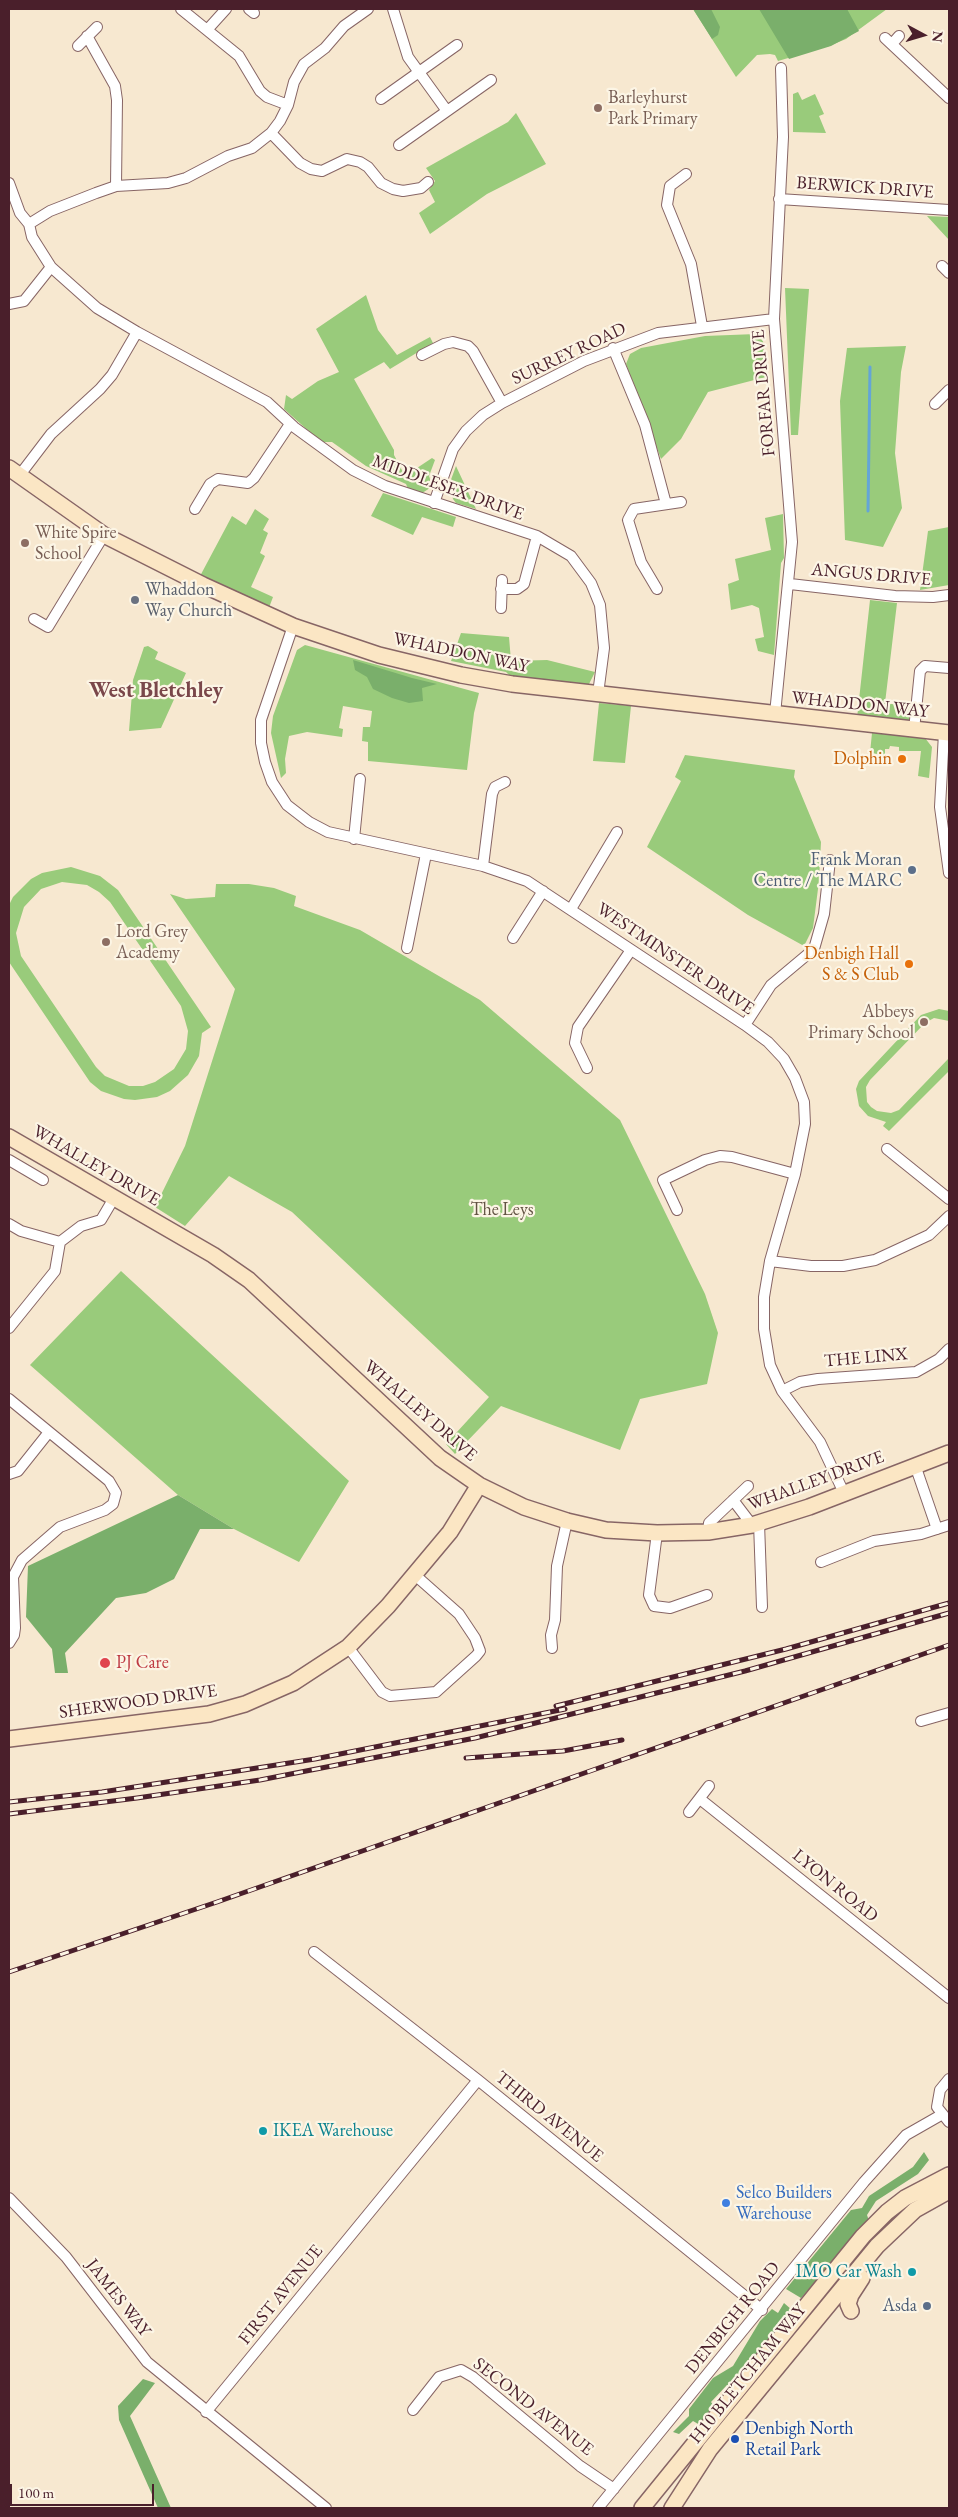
<!DOCTYPE html>
<html>
<head>
<meta charset="utf-8">
<style>
	body { margin:0 }
	#map { position:relative; width:958px; height:2517px; overflow:hidden; background:#f7e8d0; font-family:"EB Garamond",serif }
	canvas { display:block }
	.frame { position:absolute; inset:0; border:10px solid #4a1f2b; pointer-events:none }
	.north { position:absolute; left:898px; top:10px; width:50px; height:50px; -webkit-text-stroke:4px #fcf5e5; paint-order:stroke; rotate:96deg; font-size:14px; font-weight:700; line-height:20px; text-align:center; color:#4a1f2b }
	.north::after { content:''; display:block; margin:auto; width:18px; height:22px; background:#4a1f2b; clip-path:polygon(50% 0,100% 100%,50% 72%,0 100%) }
	.scale { position:absolute; left:10px; top:2484px; width:144px; height:22px; box-sizing:border-box; border:2px solid #4a1f2b; border-top:0; padding-left:6px; font-size:15px; line-height:18px; white-space:nowrap; color:#4a1f2b; -webkit-text-stroke:4px #fcf5e5; paint-order:stroke }
</style>
</head>
<body>
<div id="map">
<canvas width="958" height="2517"></canvas>
<div class="frame"></div>
<div class="north">N</div>
<div class="scale">100 m</div>
</div>
<script>
const ctx = document.querySelector('canvas').getContext('2d');
ctx.lineJoin = 'round';
function paint(path, color) { ctx.fillStyle = color; ctx.fill(path, 'evenodd'); }
const poly = rows => new Path2D(rows.map(r => 'M' + r).join(''));
function strokePath(path, color, width, dash) { ctx.strokeStyle = color; ctx.lineWidth = width; ctx.lineCap = dash ? 'butt' : 'round'; ctx.setLineDash(dash || []); ctx.stroke(path); }
function drawText(font, color, halo, rows, align = 'center') {
  ctx.font = font + ' "EB Garamond",serif'; ctx.lineWidth = 4.5; ctx.setLineDash([]); ctx.textBaseline = 'middle'; ctx.strokeStyle = halo; ctx.fillStyle = color; for (const [text, x, y, turn = 0] of rows) {
    ctx.save(); ctx.translate(x, y); ctx.rotate((+turn || 0) * Math.PI / 180); ctx.textAlign = isNaN(turn) ? turn : align; if (halo) ctx.strokeText(text, 0, 0); ctx.fillText(text, 0, 0); ctx.restore();
  }
}
paint(poly([
	[693,9,887,9,846,39,829,46,778,61,775,55,770,54,757,55,736,77],
	[798,92,802,100,815,94,824,114,819,116,826,133,793,132,793,94],
	[516,113,546,164,487,194,430,234,419,213,435,202,429,190,435,181,426,168,508,122],
	[927,216,949,217,949,240],
	[785,288,809,289,798,435,791,435],
	[366,295,378,330,397,355,430,337,433,343,390,369,384,362,354,379,394,450,394,455,405,476,432,458,435,460,429,476,431,482,430,488,419,495,409,491,406,484,366,466,332,442,321,442,284,409,286,395,292,399,318,381,339,372,316,329],
	[756,334,763,341,766,377,708,392,681,439,661,459,626,364,630,354,641,348,705,336],
	[906,346,901,372,895,453,902,508,883,547,845,540,840,401,847,348],
	[456,466,476,509,456,503,453,499,449,485],
	[383,493,456,517,453,527,422,517,413,535,371,516],
	[255,509,269,519,263,530,268,533,260,553,265,556,251,587,273,597,267,613,199,578,232,516,246,525],
	[783,514,784,558,781,563,774,655,758,651,755,639,764,637,759,608,752,605,731,610,728,584,739,580,735,559,771,550,765,518],
	[949,527,949,585,920,590,928,531],
	[870,600,897,603,885,703,911,707,909,724,857,718],
	[461,633,509,637,511,661,547,660,595,672,589,684,583,685,510,676,506,672,451,661],
	[305,645,479,693,474,713,467,770,368,761,368,742,362,741,363,727,370,727,372,711,343,706,339,728,343,729,342,737,307,732,289,736,285,759,286,773,281,778,271,733,273,716,297,650],
	[148,646,158,652,155,659,186,673,161,728,129,731,133,680,144,647],
	[599,703,631,706,625,763,593,761],
	[872,733,925,738,932,747,929,778,918,776,921,751,899,751,899,747,890,746,889,749,885,749,885,755,870,753],
	[685,755,795,770,794,777,821,842,819,881,813,928,804,946,748,915,647,847,681,781,675,777],
	[71,867,100,876,118,890,211,1027,202,1033,199,1056,188,1075,170,1091,157,1097,135,1100,124,1099,101,1091,90,1082,9,962,9,905,13,897,31,879,42,873],
	[62,882,87,885,99,892,110,902,181,1006,188,1031,186,1049,174,1069,155,1082,143,1086,129,1086,105,1076,96,1067,21,956,16,933,24,907,41,889],
	[216,884,249,884,274,888,296,896,294,906,360,930,480,1000,620,1120,705,1294,718,1333,707,1384,640,1399,620,1450,501,1406,455,1454,446,1444,489,1397,292,1212,229,1176,185,1226,155,1207,185,1146,235,989,170,894,186,899,215,897],
	[939,1009,949,1011,949,1021,934,1018,925,1023,870,1080,866,1087,867,1102,871,1107,877,1111,891,1113,899,1110,949,1058,949,1071,889,1131,883,1126,886,1122,868,1116,859,1106,856,1089,859,1081,921,1015],
	[121,1271,349,1481,299,1562,234,1529,178,1495,30,1365]
]), '#99cb7b');
paint(poly([
	[693,9,711,9,720,27,718,35,712,39],
	[759,9,847,9,859,31,831,46,789,59],
	[353,660,412,678,437,684,422,688,423,701,409,703,392,698,373,689,367,677,355,670],
	[178,1495,234,1529,200,1529,174,1579,146,1593,116,1598,65,1653,68,1673,55,1673,52,1649,26,1617,28,1566],
	[924,2152,929,2160,918,2174,876,2201,867,2215,869,2221,801,2298,786,2289,851,2210,862,2208,869,2196,913,2167],
	[784,2303,792,2310,731,2387,727,2385,711,2402,714,2406,700,2425,693,2421,679,2434,673,2432,689,2416,689,2409,713,2378,733,2366,760,2321,772,2309,778,2313],
	[143,2379,155,2383,130,2416,171,2508,158,2508,119,2420,118,2406]
]), '#7aaf6b');
strokePath(poly([
	[868,511,870,367]
]), '#64a5d7', 3);
const street = poly([
	[181,9,239,56,260,91,267,97,288,105],
	[249,9,254,13],
	[393,9,408,57,447,111],
	[207,30,226,9],
	[87,36,115,86,117,100,116,186],
	[885,38,949,98],
	[892,44,899,36],
	[78,46,97,27],
	[381,99,457,45],
	[271,133,300,163,311,169,322,171,347,159,360,162,368,167,381,183,393,189,403,191,421,188,428,182],
	[399,145,491,80],
	[686,174,670,186,667,205,691,264,702,326],
	[9,183,20,213,29,224,32,237,51,267,97,308,137,332,267,402,294,427,353,470,385,486,537,536,571,556,591,583,600,605,604,648,598,694],
	[779,199,949,210],
	[29,224,50,211,96,193,116,186,168,183,186,178,228,156,252,148,271,133,280,121,288,105,294,82,304,64,325,48,344,26,368,9],
	[942,266,949,273],
	[9,304,24,301,51,267],
	[613,348,645,425,666,504],
	[422,355,444,344,453,342,468,346,473,351,502,403],
	[935,404,949,390],
	[19,476,51,434,100,389,112,375,137,332],
	[434,503,453,449,466,431,483,415,502,403,584,361,658,333,774,319],
	[195,509,210,484,218,479,248,483,254,478,290,424],
	[790,584,895,596,933,597,949,595],
	[501,589,517,589,524,584,537,536],
	[657,589,641,562,628,520,634,509,681,502],
	[501,608,502,580],
	[34,619,48,627,104,535],
	[293,626,261,720,261,743,265,762,272,782,287,805,309,822,328,832,483,866,527,881,745,1025,768,1042,784,1059,795,1078,804,1102,805,1124,795,1174,770,1261,764,1297,764,1329,770,1365,782,1391,820,1442,844,1493],
	[775,714,792,542,774,319,783,137,781,68],
	[914,730,920,671,925,666,949,668],
	[944,733,940,807,949,873],
	[354,839,360,779],
	[483,866,492,794,495,787,505,782],
	[571,909,617,832],
	[513,938,543,891],
	[407,948,426,854],
	[745,1025,771,985,814,949,824,914,830,860],
	[587,1068,575,1043,578,1027,631,950],
	[887,1149,949,1199],
	[9,1160,43,1180],
	[677,1210,663,1180,705,1160,720,1156,732,1157,795,1174],
	[9,1224,21,1231,60,1242,81,1226,101,1220,114,1198],
	[770,1261,811,1266,843,1266,875,1260,929,1235,949,1216],
	[9,1328,55,1271,60,1242],
	[782,1391,800,1382,818,1379,916,1372,939,1359,949,1349],
	[9,1399,109,1481,116,1493,113,1504,105,1510,60,1527,22,1560,13,1577,15,1628,14,1635,9,1643],
	[915,1465,937,1529],
	[9,1474,18,1471,49,1432],
	[733,1500,752,1525],
	[759,1523,762,1607],
	[708,1532,709,1523,748,1486],
	[657,1533,649,1595,654,1606,670,1608,707,1595],
	[821,1562,874,1541,921,1534,949,1525],
	[348,1647,382,1692,390,1696,436,1692,476,1656,480,1651,475,1638,459,1614,415,1575],
	[552,1648,551,1635,555,1620,557,1566,567,1521],
	[921,1721,949,1713],
	[700,1799,949,1998],
	[689,1812,709,1786],
	[314,1952,478,2080,762,2310],
	[949,2079,940,2090,937,2107,949,2122],
	[9,2198,66,2257,147,2362,326,2508],
	[413,2410,439,2377,461,2370,473,2377,580,2466,614,2489],
	[206,2412,478,2080],
	[598,2508,864,2182,906,2135,941,2115]
]);
const secondary = poly([
	[9,468,104,535,203,585,293,626,379,655,461,675,512,684,949,733],
	[9,1137,213,1255,249,1280,440,1458,479,1485,524,1507,567,1521,606,1530,657,1533,708,1532,752,1525,809,1507,949,1453],
	[9,1739,209,1714,245,1704,293,1683,348,1647,388,1606,450,1532,479,1485],
	[851,2311,848,2304,851,2295,862,2278],
	[642,2508,863,2236,887,2212,905,2198,949,2175],
	[672,2508,710,2449,877,2246,915,2210,949,2191]
]);
strokePath(street, '#876565', 12);
strokePath(secondary, '#876565', 18);
strokePath(street, '#fff', 10);
strokePath(secondary, '#fbe6c4', 15);
const rail = poly([
	[556,1706,786,1649,949,1603],
	[466,1758,563,1751,622,1740],
	[9,1802,102,1792,315,1759,565,1709],
	[9,1814,137,1798,260,1780,475,1738,745,1671,949,1613],
	[9,1972,217,1902,949,1645]
]);
strokePath(rail, '#4a1f2b', 5);
strokePath(rail, '#fcf5e5', 3, [9]);
for (const [x, y, r, color] of [
	[598,108,5,"#8d6e63"],
	[25,543,5,"#8d6e63"],
	[135,600,5,"#6b7280"],
	[902,759,5,"#e8710a"],
	[912,870,5,"#5c6f8a"],
	[106,942,5,"#8d6e63"],
	[909,964,5,"#e8710a"],
	[924,1022,5,"#8d6e63"],
	[105,1663,6,"#e0444e"],
	[263,2131,5,"#0f9aa8"],
	[726,2203,5,"#3f7fe0"],
	[912,2272,5,"#0f9aa8"],
	[927,2306,5,"#5c6f8a"],
	[735,2439,5,"#1a4fb4"]
]) { const dot = new Path2D(); dot.arc(x, y, r, 0, 2 * Math.PI); ctx.fillStyle = color; ctx.fill(dot); strokePath(dot, '#fcf5e5', 2); }
drawText('18px', '#785e54', '#fcf5e5', [
	["Barleyhurst",608,98],
	["Park Primary",608,119],
	["White Spire",35,533],
	["School",35,554],
	["Lord Grey",116,932],
	["Academy",116,953],
	["Abbeys",914,1012,"right"],
	["Primary School",914,1033,"right"]
], 'left');
drawText('18px', '#4a1f2b', '#fcf5e5', [
	["BERWICK DRIVE",865,188,4],
	["SURREY ROAD",569,354,-25],
	["FORFAR DRIVE",764,393,-95],
	["MIDDLESEX DRIVE",448,488,20],
	["ANGUS DRIVE",871,575,5],
	["WHADDON WAY",461,653,12],
	["WHADDON WAY",860,705,6],
	["WESTMINSTER DRIVE",675,959,34],
	["WHALLEY DRIVE",96,1166,30],
	["THE LINX",866,1358,-5],
	["WHALLEY DRIVE",420,1411,41],
	["WHALLEY DRIVE",816,1481,-20],
	["SHERWOOD DRIVE",138,1702,-8],
	["LYON ROAD",835,1886,39],
	["THIRD AVENUE",549,2117,39],
	["FIRST AVENUE",281,2295,-51],
	["JAMES WAY",118,2298,52],
	["DENBIGH ROAD",733,2318,-51],
	["H10 BLETCHAM WAY",748,2374,-51],
	["SECOND AVENUE",533,2407,38]
]);
drawText('18px', '#5b616d', '#fcf5e5', [
	["Whaddon",145,590],
	["Way Church",145,611]
], 'left');
drawText('18px', '#c56008', '#fcf5e5', [
	["Dolphin",892,759],
	["Denbigh Hall",899,954],
	["S & S Club",899,975]
], 'right');
drawText('18px', '#4e5e75', '#fcf5e5', [
	["Frank Moran",902,860],
	["Centre / The MARC",902,881],
	["Asda",917,2306]
], 'right');
drawText('18px', '#625343', '#fcf5e5', [
	["The Leys",502,1210]
]);
drawText('18px', '#be3a42', '#fcf5e5', [
	["PJ Care",116,1663]
], 'left');
drawText('18px', '#0d838f', '#fcf5e5', [
	["IKEA Warehouse",273,2131],
	["IMO Car Wash",902,2272,"right"]
], 'left');
drawText('18px', '#366cbe', '#fcf5e5', [
	["Selco Builders",736,2193],
	["Warehouse",736,2214]
], 'left');
drawText('18px', '#164399', '#fcf5e5', [
	["Denbigh North",745,2429],
	["Retail Park",745,2450]
], 'left');
drawText('bold 22px', '#7a474a', '#fcf5e5', [
	["West Bletchley",156,691]
]);
</script>
</body>
</html>
